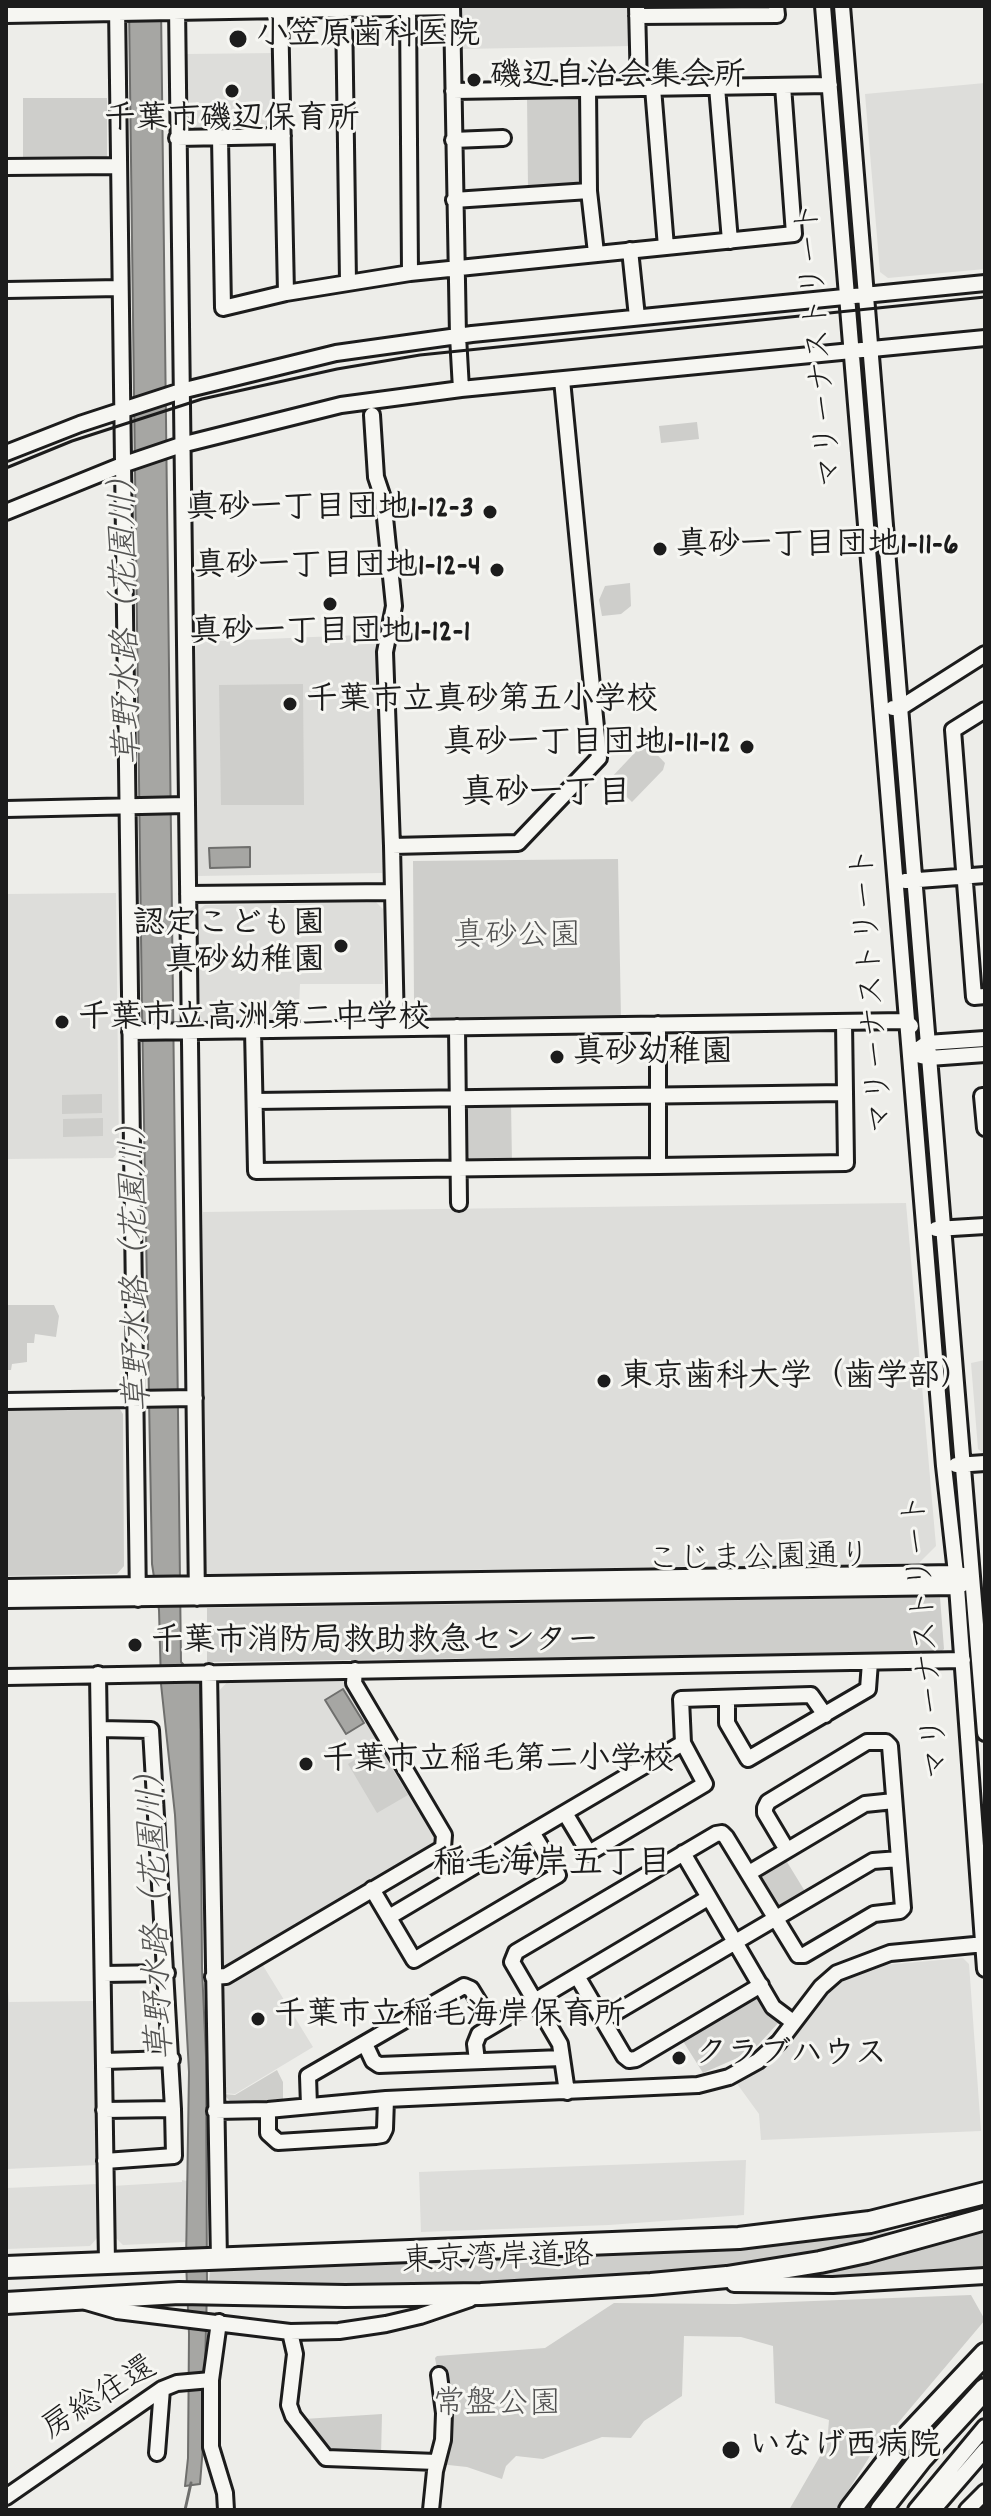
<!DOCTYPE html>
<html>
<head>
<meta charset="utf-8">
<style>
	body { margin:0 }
	#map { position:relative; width:991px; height:2516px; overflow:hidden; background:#edede9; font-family:Dekko,sans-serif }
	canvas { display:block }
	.frame { position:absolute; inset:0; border:8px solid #1c1c1c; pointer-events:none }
</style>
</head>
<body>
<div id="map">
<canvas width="991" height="2516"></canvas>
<div class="frame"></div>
</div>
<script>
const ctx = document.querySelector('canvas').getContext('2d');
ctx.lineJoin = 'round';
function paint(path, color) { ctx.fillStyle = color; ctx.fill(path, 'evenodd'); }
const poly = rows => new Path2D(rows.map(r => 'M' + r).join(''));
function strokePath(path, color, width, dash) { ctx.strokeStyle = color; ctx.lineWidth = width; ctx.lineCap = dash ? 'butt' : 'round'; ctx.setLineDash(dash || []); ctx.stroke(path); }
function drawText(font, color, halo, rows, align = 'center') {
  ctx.font = font + ' Dekko,"Klee One",sans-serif'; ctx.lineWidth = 6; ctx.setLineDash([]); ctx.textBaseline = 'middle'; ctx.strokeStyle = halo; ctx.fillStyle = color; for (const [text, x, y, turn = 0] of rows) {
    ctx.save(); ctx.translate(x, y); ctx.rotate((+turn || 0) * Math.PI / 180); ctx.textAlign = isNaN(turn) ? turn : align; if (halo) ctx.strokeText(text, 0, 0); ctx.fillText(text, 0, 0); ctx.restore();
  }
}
paint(poly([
	[457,6,633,6,631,46,460,49],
	[276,53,277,127,274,131,188,132,187,54],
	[985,83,985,269,888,278,880,272,865,94],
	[383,634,382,873,198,876,196,642],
	[116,893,119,1151,113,1158,6,1159,6,894],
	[376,902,383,909,383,984,300,984,298,1024,207,1025,200,1017,197,911,205,905],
	[906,1203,936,1546,919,1563,204,1574,201,1371,203,1212],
	[985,1360,985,1455,978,1449,971,1363],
	[342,1677,437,1836,435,1845,227,1967,221,1964,218,1692,231,1678],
	[963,1958,969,1964,981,2131,761,2140,759,2114,735,2081,835,1983,852,1972,871,1966],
	[262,1964,313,2047,235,2094,223,2093,221,1990],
	[6,1990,8,1990,9,2002,94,2001,97,2165,6,2169],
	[746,2160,744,2215,609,2225,421,2232,419,2172],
	[182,2180,187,2181,185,2242,123,2245,113,2235,111,2186,182,2182],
	[98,2184,98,2237,90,2246,6,2249,6,2188]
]), '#ddddda');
paint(poly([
	[527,95,583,96,585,183,581,186,528,188],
	[23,98,107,98,107,161,23,162],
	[697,422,699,439,661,443,659,426],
	[630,583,631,606,621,614,602,616,599,600,605,586],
	[303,684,304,805,221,805,219,685],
	[645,742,665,763,663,770,632,802,609,780],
	[618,859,621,1018,434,1020,414,1000,413,861],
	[102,1094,102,1113,62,1114,62,1095],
	[511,1103,512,1163,468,1164,463,1160,462,1108,466,1104],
	[103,1118,103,1136,63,1137,63,1119],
	[8,1305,54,1305,59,1316,56,1337,35,1334,34,1343,27,1343,27,1362,12,1364,11,1370,6,1370],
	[118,1406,123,1414,124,1566,117,1574,6,1576,6,1409],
	[940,1597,944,1649,941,1652,207,1662,207,1608],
	[378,1745,408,1795,377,1813,348,1764],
	[784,1857,806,1893,780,1909,776,1908,757,1877],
	[758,1993,780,2021,758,2045,742,2056,703,2073,681,2038],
	[277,2070,283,2082,283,2099,233,2104,223,2094,235,2095],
	[915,2229,819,2251,687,2272,416,2284,209,2282,210,2270,743,2247],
	[985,2230,985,2271,814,2280,797,2277,798,2273],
	[971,2295,985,2320,870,2456,836,2510,789,2510,827,2444,829,2420,775,2403,773,2346,741,2337,684,2336,682,2396,644,2421,631,2438,602,2437,543,2459,516,2456,506,2466,502,2479,467,2467,439,2464,449,2434,435,2358,437,2356,545,2348,614,2303,735,2304],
	[382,2414,381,2456,333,2454,308,2429,304,2419]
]), '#cececb');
const water = poly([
	[129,6,161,6,181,1662,200,1682,202,1968,206,2057,207,2289,203,2446,200,2484,185,2486,188,2458,189,2334,186,2261,189,2072,175,1815,161,1684,159,1610,152,1564,142,1012,129,6],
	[250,847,250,867,210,868,209,848,250,847],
	[343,1689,364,1723,346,1734,325,1700,343,1689]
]);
paint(water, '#a6a6a3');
strokePath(water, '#6f6f6d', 2);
strokePath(poly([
	[185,2510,191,2483]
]), '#6f6f6d', 3);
const minor = poly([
	[117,6,138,1599],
	[177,6,197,1598],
	[452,6,458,336,461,389],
	[637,6,639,88],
	[823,6,944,1466,956,1573,985,1969],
	[842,6,985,1733],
	[408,8,410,273],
	[344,9,348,282],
	[280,10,286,293],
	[6,15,452,7],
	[637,16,777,15,776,6],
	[717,87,730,241],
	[653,88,666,247],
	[588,89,589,191,596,253],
	[453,91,830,85],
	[220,137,223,308,286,293,410,273,794,234,783,86],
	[177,138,283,136],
	[453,140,503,138],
	[6,167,118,166],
	[454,200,589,191],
	[630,250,637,317],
	[6,290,120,288],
	[372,415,376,477,383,498,394,606,385,652,392,846],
	[6,453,80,424,181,391,336,353,472,334,985,283],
	[6,512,122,465,181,445,341,405,461,389,985,338],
	[893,708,900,708,985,654],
	[985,710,953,730,974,997,985,996],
	[6,809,186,805],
	[905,881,985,875],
	[188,894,392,892],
	[658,1024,658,1166],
	[457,1027,459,1203],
	[396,1028,392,846,518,843,599,758,562,380],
	[253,1030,256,1171,658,1166,846,1163,844,1022],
	[130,1032,906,1021,911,1026],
	[920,1048,927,1043,985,1039],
	[921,1056,929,1058,985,1054],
	[985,1096,982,1096,985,1128],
	[255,1101,845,1093],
	[936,1229,985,1226],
	[6,1401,195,1398],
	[956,1465,985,1463],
	[6,1587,956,1573,965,1576],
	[6,1600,957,1587,965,1583],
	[209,1672,219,2261],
	[98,1674,107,2263],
	[6,1677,963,1660],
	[727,1698,727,1723,748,1759,868,1689,870,1662],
	[99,1729,151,1730,173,2109,174,2156,105,2161],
	[565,1813,589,1853,705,1784,683,1743,681,1699,811,1695,825,1715],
	[532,1832,683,1743],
	[683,1853,773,2007,793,2022],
	[749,1873,865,1804,894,1801],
	[372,1889,414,1960,558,1875,532,1832,389,1917],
	[103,1974,167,1973],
	[577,1976,624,2056,629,2060,636,2059,761,1985],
	[213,1977,226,1976,443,1848,444,1835,354,1683,355,1670],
	[603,2020,873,1861,899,1859],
	[365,2044,373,2061,379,2065,562,2058],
	[104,2061,172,2059],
	[477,2061,475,2044,479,2034,708,1898],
	[567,2092,560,2044,512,1962,516,1952,716,1834,722,1833,726,1837,798,1955,804,1955,874,1914,900,1911,903,1908,899,1859,890,1746,886,1742,867,1742,768,1802,765,1808,765,1813,787,1850],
	[309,2106,308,2076,464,1986,471,1989,493,2025],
	[104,2110,173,2109],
	[268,2110,268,2133,278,2142,376,2136,382,2135,385,2129,386,2099],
	[215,2111,268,2110,386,2099,698,2085,729,2077,758,2061,779,2042,821,1987,837,1973,890,1953,985,1944],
	[734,2284,833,2285,985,2276],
	[86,2302,117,2311,290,2332,339,2331,386,2324,420,2316,470,2299],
	[219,2322,211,2380,211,2447,225,2493,226,2510],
	[290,2332,295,2354,289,2405,293,2416,326,2458,437,2462],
	[157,2453,162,2389],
	[6,2497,162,2389,177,2383,211,2380],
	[431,2510,435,2471,443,2440,444,2413,439,2375],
	[916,2510,985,2427],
	[933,2510,985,2450],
	[967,2510,985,2492]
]);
const highway = poly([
	[6,2267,739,2238,870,2222,985,2193],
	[6,2303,179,2293,345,2296,481,2294,651,2284,727,2277,820,2262,866,2252,985,2219],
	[850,2510,903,2441,985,2354],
	[881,2510,921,2459,985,2389]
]);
strokePath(minor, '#1c1c1c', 20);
strokePath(highway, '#1c1c1c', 26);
strokePath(minor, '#f6f6f2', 14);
strokePath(highway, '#f6f6f2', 20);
strokePath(poly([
	[6,468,72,441,202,399,337,369,420,355,985,297]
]), '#1c1c1c', 3);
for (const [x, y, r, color] of [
	[238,39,10,"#1c1c1c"],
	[474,80,8,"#1c1c1c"],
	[232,91,8,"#1c1c1c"],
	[490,512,8,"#1c1c1c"],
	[660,549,8,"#1c1c1c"],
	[497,570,8,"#1c1c1c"],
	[330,604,8,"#1c1c1c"],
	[290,704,8,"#1c1c1c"],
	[747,747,8,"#1c1c1c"],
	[341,946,8,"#1c1c1c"],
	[62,1022,8,"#1c1c1c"],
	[557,1057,8,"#1c1c1c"],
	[604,1381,8,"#1c1c1c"],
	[135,1645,8,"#1c1c1c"],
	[306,1764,8,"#1c1c1c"],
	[258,2019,8,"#1c1c1c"],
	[679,2058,8,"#1c1c1c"],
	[731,2450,10,"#1c1c1c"]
]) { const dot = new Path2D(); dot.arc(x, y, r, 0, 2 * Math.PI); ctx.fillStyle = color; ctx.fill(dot); strokePath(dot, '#f6f6f2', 3); }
drawText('bold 32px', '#1c1c1c', '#f6f6f2', [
	["小笠原歯科医院",256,39],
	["磯辺自治会集会所",490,80],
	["千葉市磯辺保育所",232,123,"center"],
	["真砂一丁目団地1-12-3",474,512,"right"],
	["真砂一丁目団地1-11-6",676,549],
	["真砂一丁目団地1-12-4",481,570,"right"],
	["真砂一丁目団地1-12-1",330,636,"center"],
	["千葉市立真砂第五小学校",306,704],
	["真砂一丁目団地1-11-12",731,747,"right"],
	["認定こども園",325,928,"right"],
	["真砂幼稚園",325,965,"right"],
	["千葉市立高洲第二中学校",78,1022],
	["真砂幼稚園",573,1057],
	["東京歯科大学（歯学部）",620,1381],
	["千葉市消防局救助救急センター",151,1645],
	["千葉市立稲毛第二小学校",322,1764],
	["千葉市立稲毛海岸保育所",274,2019],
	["クラブハウス",695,2058],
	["いなげ西病院",749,2450]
], 'left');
drawText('32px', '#1c1c1c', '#f6f6f2', [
	["マリーナストリート",823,344,-95],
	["マリーナストリート",876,990,-94],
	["こじま公園通り",759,1562,-1],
	["マリーナストリート",930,1636,-95],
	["東京湾岸道路",498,2262,-2],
	["房総往還",101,2401,-32]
]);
drawText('32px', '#515151', '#f6f6f2', [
	["真砂公園",517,940],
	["常盤公園",497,2408]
]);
drawText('italic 34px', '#535352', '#f6f6f2', [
	["草野水路（花園川）",130,612,-91],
	["草野水路（花園川）",140,1259,-91],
	["草野水路（花園川）",160,1907,-92]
]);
drawText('bold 34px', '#1c1c1c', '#f6f6f2', [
	["真砂一丁目",546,797],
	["稲毛海岸五丁目",552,1867]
]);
</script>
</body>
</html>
